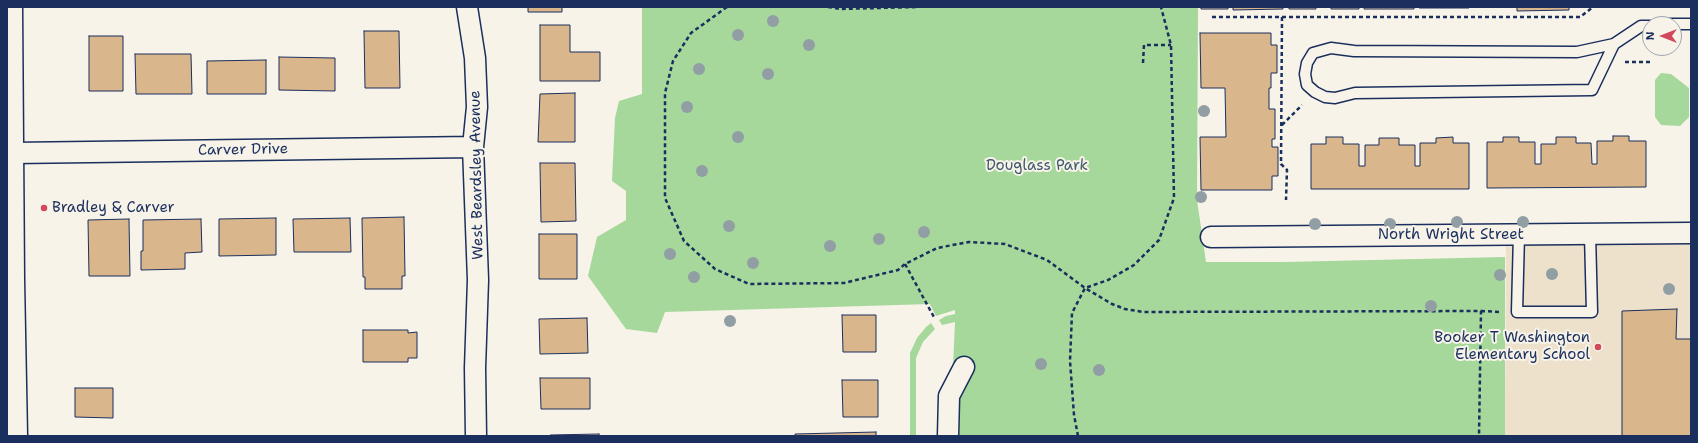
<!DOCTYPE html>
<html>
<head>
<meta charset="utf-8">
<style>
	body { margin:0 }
	#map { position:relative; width:1698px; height:443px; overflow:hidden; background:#f7f3e8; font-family:"Shantell Sans",sans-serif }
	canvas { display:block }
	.frame { position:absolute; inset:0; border:8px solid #1b2f5e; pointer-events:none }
	.north { position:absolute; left:1642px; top:16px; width:40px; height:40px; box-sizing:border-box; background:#f7f3e8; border:1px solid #9fa5b1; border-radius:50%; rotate:270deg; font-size:11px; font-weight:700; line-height:16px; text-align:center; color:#1b2f5e }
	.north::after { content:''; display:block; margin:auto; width:14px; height:18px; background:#d1495b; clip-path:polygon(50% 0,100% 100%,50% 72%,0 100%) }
</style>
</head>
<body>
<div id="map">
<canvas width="1698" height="443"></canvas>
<div class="frame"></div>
<div class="north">N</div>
</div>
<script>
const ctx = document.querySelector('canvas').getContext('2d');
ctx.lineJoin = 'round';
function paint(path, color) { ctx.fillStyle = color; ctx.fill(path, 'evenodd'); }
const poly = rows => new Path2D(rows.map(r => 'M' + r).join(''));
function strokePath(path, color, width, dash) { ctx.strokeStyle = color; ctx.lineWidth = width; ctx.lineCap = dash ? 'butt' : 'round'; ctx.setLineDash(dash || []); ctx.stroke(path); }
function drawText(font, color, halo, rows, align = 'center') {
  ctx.font = font + ' "Shantell Sans",sans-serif'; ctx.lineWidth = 4; ctx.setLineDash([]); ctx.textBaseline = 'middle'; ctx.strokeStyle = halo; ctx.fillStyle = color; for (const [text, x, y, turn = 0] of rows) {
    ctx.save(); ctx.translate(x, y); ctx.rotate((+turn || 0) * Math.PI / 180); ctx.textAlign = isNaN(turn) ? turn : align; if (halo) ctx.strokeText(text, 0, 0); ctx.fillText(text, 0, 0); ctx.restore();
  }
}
paint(poly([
	[1691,233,1691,436,1505,436,1506,234]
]), '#eee1cc');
paint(poly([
	[642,7,1198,7,1197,200,1206,262,1285,262,1505,257,1505,436,950,436,955,322,942,325,939,320,946,316,955,314,955,310,936,316,930,304,665,312,657,333,626,329,588,276,597,237,626,220,626,191,612,181,615,118,619,101,642,94],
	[1661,73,1671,74,1689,88,1689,117,1680,126,1661,125,1655,117,1655,80],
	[931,323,935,329,923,342,916,358,916,436,910,436,910,353,917,338,926,327]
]), '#a5d89a');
const building = poly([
	[528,7,562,7,562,12,528,12,528,7],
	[1201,7,1228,7,1228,9,1201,9,1201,7],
	[1233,7,1283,7,1283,9,1233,10,1233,7],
	[1289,7,1316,7,1316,9,1289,9,1289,7],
	[1331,7,1359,7,1359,9,1331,9,1331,7],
	[1364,7,1414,7,1414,9,1364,9,1364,7],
	[1419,7,1469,7,1469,8,1419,8,1419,7],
	[1517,7,1569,7,1569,10,1517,11,1517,7],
	[540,25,570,25,570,52,600,52,600,81,540,81,540,25],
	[364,31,399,31,400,88,365,88,364,31],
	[1200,33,1271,33,1271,45,1277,45,1277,73,1271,73,1271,88,1269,88,1269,109,1275,109,1275,139,1272,139,1272,147,1278,147,1278,176,1272,176,1272,190,1201,190,1200,137,1226,137,1225,88,1201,88,1200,33],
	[89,36,123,36,123,91,89,91,89,36],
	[135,54,191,54,192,94,136,94,135,54],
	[279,57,335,58,335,91,279,90,279,57],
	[266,60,266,94,207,94,207,61,266,60],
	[575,93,575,142,538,142,540,94,575,93],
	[1613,136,1629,136,1629,141,1646,141,1646,187,1487,188,1487,142,1503,142,1503,137,1519,137,1519,142,1535,142,1535,164,1541,164,1541,144,1556,144,1556,137,1576,137,1576,143,1591,143,1592,164,1597,164,1597,141,1613,141,1613,136],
	[1326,137,1343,137,1343,144,1359,144,1359,166,1365,166,1365,145,1379,145,1379,138,1399,138,1399,145,1415,145,1415,166,1420,166,1420,143,1436,143,1436,138,1453,137,1453,143,1469,143,1469,189,1311,189,1311,144,1326,144,1326,137],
	[540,163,575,163,576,221,541,222,540,163],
	[404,217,405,276,402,276,402,289,365,289,365,277,363,277,362,218,404,217],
	[276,218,276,255,219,256,219,219,276,218],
	[350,218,351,252,294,252,293,219,350,218],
	[129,219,130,276,89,276,88,220,129,219],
	[201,219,202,252,185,253,185,269,141,270,141,251,143,251,143,220,201,219],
	[539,234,577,234,577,279,539,279,539,234],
	[1677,309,1676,339,1691,339,1691,436,1622,436,1622,311,1677,309],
	[842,315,876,315,876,352,843,352,842,315],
	[587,318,588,353,540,354,539,319,587,318],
	[363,330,408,330,408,333,417,332,417,358,408,358,408,362,363,362,363,330],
	[540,378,590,378,590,409,541,409,540,378],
	[842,380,878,380,878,417,843,417,842,380],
	[75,388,113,388,113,418,75,417,75,388],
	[876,432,876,436,795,436,795,434,876,432],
	[599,434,599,436,550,436,550,435,599,434]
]);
paint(building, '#d9b68b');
strokePath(building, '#1b2f5e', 1);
const lane = poly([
	[1670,24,1691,24],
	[1614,44,1592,90,1355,93,1335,98,1325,97,1315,92,1307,85,1305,74,1307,63,1313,53,1331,48,1354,51,1577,52,1614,44,1641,26,1650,26],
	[1519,234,1517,312,1592,312,1590,234]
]);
const street = poly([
	[467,7,475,58,477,107,473,147,478,280,475,368,476,436],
	[13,153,473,147],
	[1211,237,1691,233],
	[948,436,949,396,964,367]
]);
const secondary = poly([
	[11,7,13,279,16,436]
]);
strokePath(lane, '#1b2f5e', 13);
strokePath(street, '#1b2f5e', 23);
strokePath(secondary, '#1b2f5e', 25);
strokePath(poly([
	[727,7,691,33,673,61,665,93,665,198,684,241,715,269,749,284,844,283,898,270,905,264,937,248,969,242,1005,244,1047,260,1085,288,1112,304,1125,309,1143,312,1481,311,1479,436],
	[828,7,841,9,917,7],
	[1212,17,1580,17,1593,7],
	[1282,17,1281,164,1287,170,1286,200],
	[1625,62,1653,62],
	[1143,63,1144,45,1171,45],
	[1282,125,1302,105],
	[905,264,935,319],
	[1481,311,1500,312],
	[1078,436,1074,415,1070,361,1072,313,1085,288,1108,280,1134,265,1159,240,1174,198,1171,45,1161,7]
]), '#1b2f5e', 2.5, [4, 3]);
strokePath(lane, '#f7f3e8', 10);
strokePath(street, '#f7f3e8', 20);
strokePath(secondary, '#f7f3e8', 22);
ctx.fillStyle = '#919ea4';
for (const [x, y] of [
	[773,21],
	[738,35],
	[809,45],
	[699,69],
	[768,74],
	[687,107],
	[1204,111],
	[738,137],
	[702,171],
	[1201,197],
	[1457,222],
	[1523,222],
	[1315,224],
	[1390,224],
	[729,226],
	[924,232],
	[879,239],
	[830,246],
	[670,254],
	[753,263],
	[1552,274],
	[1500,275],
	[694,277],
	[1669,289],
	[1431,306],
	[730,321],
	[1041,364],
	[1099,370]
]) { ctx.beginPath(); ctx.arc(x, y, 6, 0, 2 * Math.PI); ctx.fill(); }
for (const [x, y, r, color] of [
	[44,208,4,"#d1495b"],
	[1598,347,4,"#d1495b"]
]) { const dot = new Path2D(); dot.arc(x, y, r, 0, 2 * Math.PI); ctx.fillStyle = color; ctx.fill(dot); strokePath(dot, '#f7f3e8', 1.5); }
drawText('15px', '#1b2f5e', '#f7f3e8', [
	["Carver Drive",243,150,-1],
	["West Beardsley Avenue",477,175,-91],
	["North Wright Street",1451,235]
]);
drawText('15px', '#3e596d', '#f7f3e8', [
	["Douglass Park",1037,166]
]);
drawText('15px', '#1b2f5e', '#f7f3e8', [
	["Bradley & Carver",52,208],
	["Booker T Washington",1590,338,"right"],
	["Elementary School",1590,355,"right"]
], 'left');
</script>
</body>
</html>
